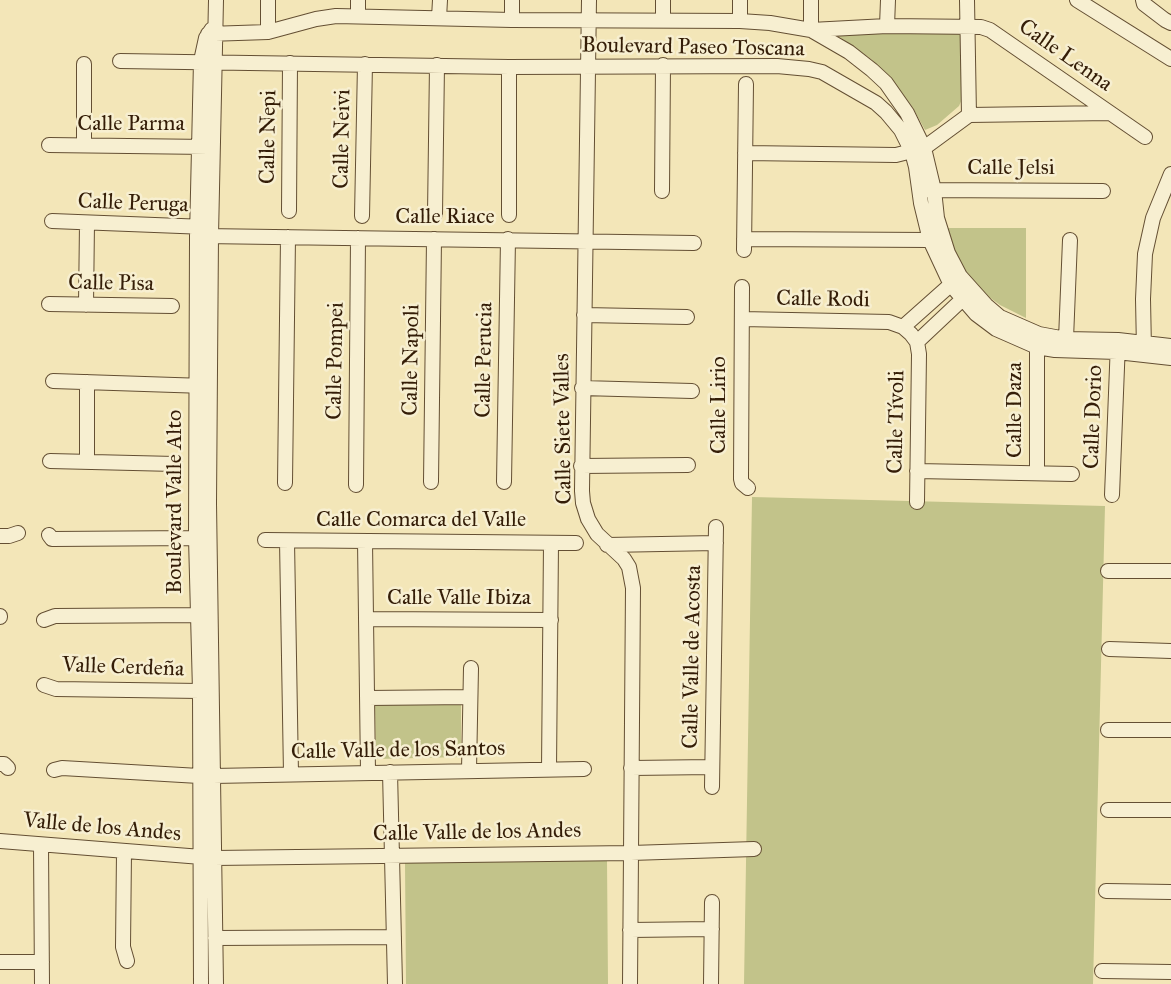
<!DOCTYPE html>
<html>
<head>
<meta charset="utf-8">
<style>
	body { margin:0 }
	canvas { display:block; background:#f3e6b8 }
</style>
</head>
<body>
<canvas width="1171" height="984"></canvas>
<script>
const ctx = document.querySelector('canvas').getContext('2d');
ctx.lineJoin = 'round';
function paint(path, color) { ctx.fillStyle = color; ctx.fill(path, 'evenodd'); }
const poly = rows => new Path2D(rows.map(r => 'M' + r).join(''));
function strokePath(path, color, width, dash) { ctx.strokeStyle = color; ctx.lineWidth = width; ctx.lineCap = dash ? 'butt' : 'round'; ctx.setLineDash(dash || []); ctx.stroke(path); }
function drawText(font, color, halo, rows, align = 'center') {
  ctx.font = font + ' "IM FELL Great Primer",serif'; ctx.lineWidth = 5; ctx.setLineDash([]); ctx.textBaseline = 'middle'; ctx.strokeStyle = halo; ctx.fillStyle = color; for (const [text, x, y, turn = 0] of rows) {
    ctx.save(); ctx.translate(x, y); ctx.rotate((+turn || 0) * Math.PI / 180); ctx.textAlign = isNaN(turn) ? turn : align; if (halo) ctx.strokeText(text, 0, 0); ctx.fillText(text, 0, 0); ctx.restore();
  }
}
paint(poly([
	[842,27,961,33,962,99,959,106,937,125,925,130,913,108,891,78,871,59,834,33],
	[948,228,1026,228,1026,318,1000,305,981,291,961,265,953,246],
	[752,497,1105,506,1093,984,744,984],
	[461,702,461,757,376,759,375,703],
	[607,859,608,984,406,984,405,862]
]), '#c2c38a');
const minor = poly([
	[358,0,358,16],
	[589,0,582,491,583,503,588,519,597,534,624,559,629,567,633,588,630,984],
	[740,0,740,21],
	[811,0,811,30,887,26,981,27,990,30,1145,137],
	[1077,0,1171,59],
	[1143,0,1144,4,1165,20,1171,23],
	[439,18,440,0],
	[512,20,512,0],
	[663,20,663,0],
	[887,26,888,0],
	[268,32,268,0],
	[208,34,268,32,316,19,336,16,512,20,740,21,770,23,811,30,849,52,872,70,886,83,907,113,924,148,934,190,937,218,948,253,960,276,986,305,1000,317,1039,334,1066,339,1118,340,1171,346],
	[120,61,509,67,777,66,809,69,822,72,876,103,886,112,901,130,912,152,916,167,921,203,930,240,951,285,976,314,996,329,1037,347,1055,350,1117,352,1171,358],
	[84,64,84,145],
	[509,67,509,215],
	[969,115,1110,113],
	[49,145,208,147],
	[745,153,896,155,924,148,969,115,967,0],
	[927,190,1103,191],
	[662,191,663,65],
	[289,211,290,63],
	[435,214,437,65],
	[362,216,365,64],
	[52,221,206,227],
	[204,236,694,243],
	[744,239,930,240],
	[744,250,746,84],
	[742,287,741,479,742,483,748,488],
	[49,304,172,306],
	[86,305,87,223],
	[584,315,687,317],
	[742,319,889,322,903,327,911,334,917,342,919,354,917,502],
	[903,327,957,279],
	[1066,339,1070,240],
	[917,342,968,294],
	[1144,349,1143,299,1145,254,1153,218,1171,174],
	[53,381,205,386],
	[582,388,692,391],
	[50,461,175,464],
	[87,462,87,382],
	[581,466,688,465],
	[917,471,1072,474],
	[1037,473,1037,347],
	[431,482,434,239],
	[504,482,508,239],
	[285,483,288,237],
	[356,485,358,238],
	[1112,495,1118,342],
	[49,535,52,539,196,538],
	[0,536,9,536,18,533],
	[265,540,576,543],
	[287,541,291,774],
	[365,541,368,772],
	[607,545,716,543],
	[1108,571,1171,571],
	[0,616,0,617],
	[367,619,551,620],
	[44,620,55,616,198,615],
	[1109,649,1171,651],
	[44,685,56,689,200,691],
	[367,698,470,697],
	[1108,730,1171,730],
	[0,764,4,764,8,768],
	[631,768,712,767],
	[549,769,551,543],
	[54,770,62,768,199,776],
	[469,770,471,668],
	[390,772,395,984],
	[213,776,584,769],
	[712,787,716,527],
	[1108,810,1171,810],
	[0,841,214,858,631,853,754,849],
	[41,845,42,984],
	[124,852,123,947,127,961],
	[1106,891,1171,892],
	[630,930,712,929],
	[215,938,394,937],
	[0,962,42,962],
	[1102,971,1171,972],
	[201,984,200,691,196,538,197,236,201,61,206,38,212,29],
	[216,984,209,503,211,236,216,0],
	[711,984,712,902]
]);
strokePath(minor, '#644f33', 16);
strokePath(minor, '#f7efd1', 14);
drawText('22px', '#341d07', '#f7efd1', [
	["Boulevard Paseo Toscana",693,48,1],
	["Calle Lenna",1065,56,35],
	["Calle Parma",131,125],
	["Calle Nepi",269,137,-89],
	["Calle Neivi",343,139,-89],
	["Calle Jelsi",1011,169],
	["Calle Peruga",133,204,2],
	["Calle Riace",445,218],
	["Calle Pisa",111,284,1],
	["Calle Rodi",823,300,1],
	["Calle Napoli",412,360,-89],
	["Calle Perucia",485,360,-89],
	["Calle Pompei",336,361,-89],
	["Calle Lirio",720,405,-90],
	["Calle Daza",1016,410,-90],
	["Calle Dorio",1094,417,-88],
	["Calle Tívoli",897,422,-89],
	["Calle Siete Valles",564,429,-91],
	["Boulevard Valle Alto",176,502,-90],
	["Calle Comarca del Valle",421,521],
	["Calle Valle Ibiza",459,599],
	["Calle Valle de Acosta",693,657,-89],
	["Valle Cerdeña",123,668,2],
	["Calle Valle de los Santos",398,751,-1],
	["Valle de los Andes",102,828,5],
	["Calle Valle de los Andes",477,833,-1]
]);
</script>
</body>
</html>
